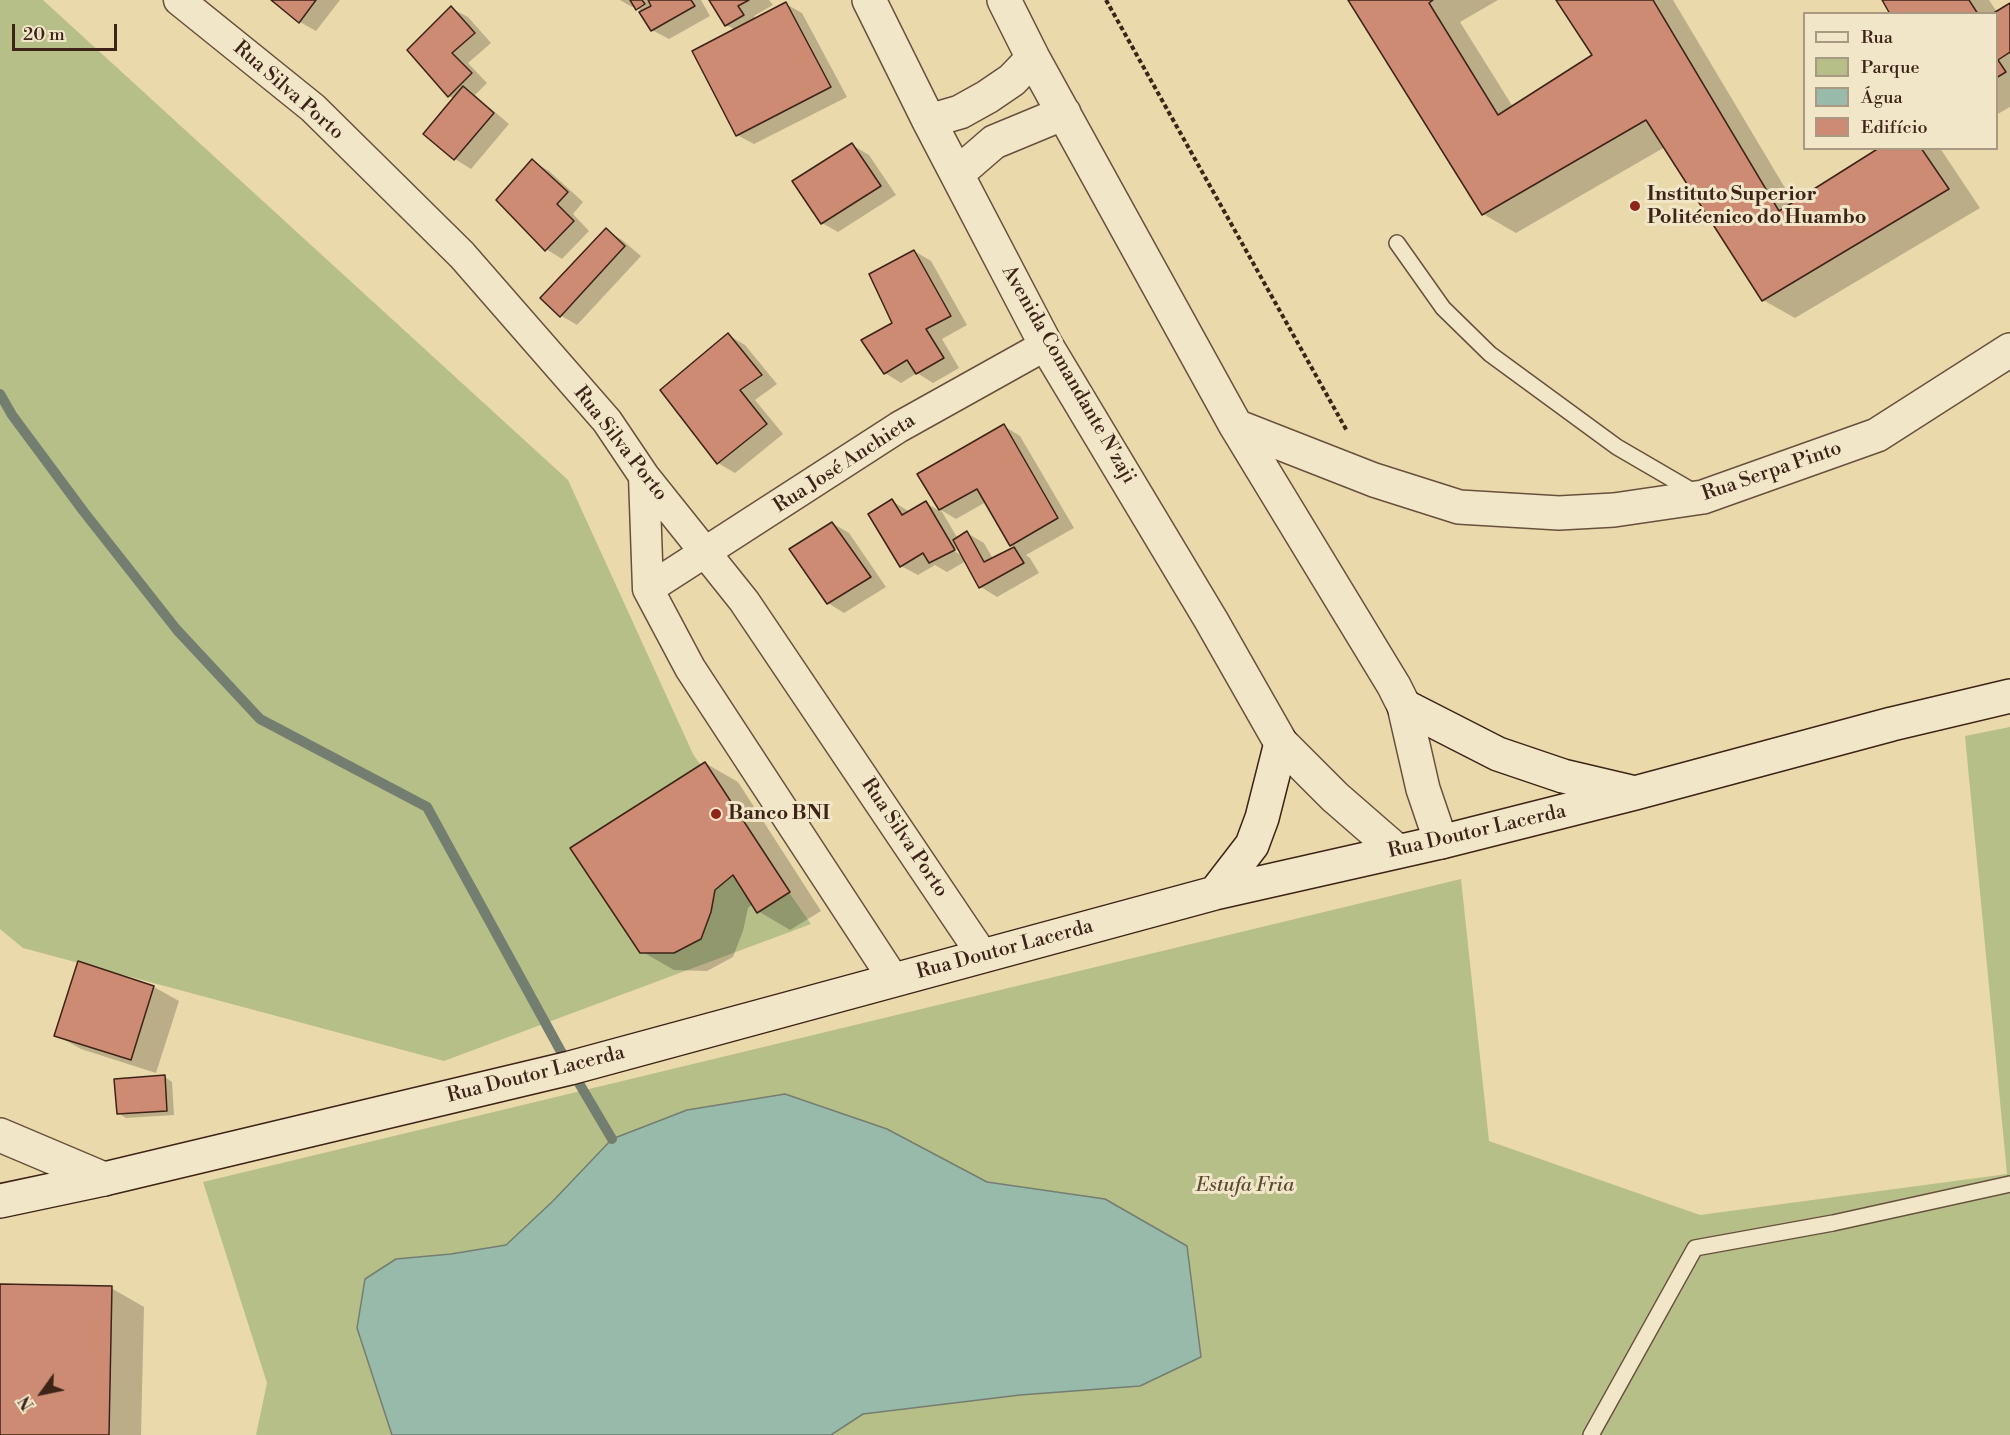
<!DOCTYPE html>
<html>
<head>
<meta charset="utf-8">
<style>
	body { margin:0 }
	#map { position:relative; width:2010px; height:1435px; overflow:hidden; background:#ead9ab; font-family:"Libre Bodoni",serif }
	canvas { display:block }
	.legend { position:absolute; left:1803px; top:12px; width:195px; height:138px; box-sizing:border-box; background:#f1e6c8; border:2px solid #a99882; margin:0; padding:8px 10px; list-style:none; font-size:18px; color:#3d2318 }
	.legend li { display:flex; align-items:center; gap:12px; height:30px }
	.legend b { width:30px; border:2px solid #a99882 }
	.north { position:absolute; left:12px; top:1363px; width:60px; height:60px; -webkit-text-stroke:4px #f1e6c8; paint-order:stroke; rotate:237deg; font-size:16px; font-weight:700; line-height:24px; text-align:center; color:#3d2318 }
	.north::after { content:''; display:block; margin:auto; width:21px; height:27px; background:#3d2318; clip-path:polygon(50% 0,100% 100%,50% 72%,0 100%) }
	.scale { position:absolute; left:12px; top:24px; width:105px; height:27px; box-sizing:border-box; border:3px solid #3d2318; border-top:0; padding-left:8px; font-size:18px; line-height:21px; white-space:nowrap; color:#3d2318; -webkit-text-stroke:4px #f1e6c8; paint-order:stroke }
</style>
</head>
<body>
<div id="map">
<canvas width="2010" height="1435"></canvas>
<ul class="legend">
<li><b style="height:8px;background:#f1e6c8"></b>Rua</li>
<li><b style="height:16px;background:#b7bf89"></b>Parque</li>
<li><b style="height:16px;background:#98baab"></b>Água</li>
<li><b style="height:16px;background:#cd8b73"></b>Edifício</li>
</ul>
<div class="north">N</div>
<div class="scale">20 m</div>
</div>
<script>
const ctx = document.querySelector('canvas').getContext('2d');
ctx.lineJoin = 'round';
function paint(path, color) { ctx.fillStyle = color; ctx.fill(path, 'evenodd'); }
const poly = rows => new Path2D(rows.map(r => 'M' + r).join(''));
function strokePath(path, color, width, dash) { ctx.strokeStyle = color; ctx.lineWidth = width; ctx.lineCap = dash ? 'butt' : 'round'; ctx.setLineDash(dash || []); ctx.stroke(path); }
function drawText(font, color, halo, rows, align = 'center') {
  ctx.font = font + ' "Libre Bodoni",serif'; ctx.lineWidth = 6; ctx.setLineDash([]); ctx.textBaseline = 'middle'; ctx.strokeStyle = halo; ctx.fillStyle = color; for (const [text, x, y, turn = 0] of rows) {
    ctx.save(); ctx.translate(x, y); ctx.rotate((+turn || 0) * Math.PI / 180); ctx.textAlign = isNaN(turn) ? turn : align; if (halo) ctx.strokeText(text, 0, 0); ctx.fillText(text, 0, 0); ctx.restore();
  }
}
paint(poly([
	[0,0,43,0,568,480,693,754,811,924,444,1061,23,948,0,929],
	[2010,727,2010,1435,256,1435,267,1383,203,1182,1461,879,1489,1141,1700,1215,2007,1174,1965,736]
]), '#b7bf89');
const water = poly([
	[785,1094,887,1129,987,1182,1105,1199,1187,1246,1201,1357,1140,1386,1020,1395,863,1414,831,1435,392,1435,357,1328,365,1279,396,1259,451,1254,506,1245,553,1201,612,1139,687,1110,785,1094]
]);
paint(water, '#98baab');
strokePath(water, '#747e70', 1.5);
paint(poly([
	[273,0,340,0,316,31,300,22],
	[620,0,701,0,710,16,669,39,652,30,643,12,635,6,632,7],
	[711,0,769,0,773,5,754,16,756,19,786,4,802,13,847,97,754,144,737,135,736,30,726,25],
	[1350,0,1498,0,1460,22,1513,107,1594,56,1558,0,1673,0,1794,203,1882,148,1938,148,1942,151,1980,208,1795,318,1763,300,1665,147,1516,233,1483,214],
	[1884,0,1989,0,1997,12,2010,4,2010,107,1996,115,1996,14,1892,14],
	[451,8,468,17,491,43,468,63,487,83,475,95,509,124,471,169,455,159,425,134,455,99,449,96],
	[852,145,869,155,896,195,838,232,822,223],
	[532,161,549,171,583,202,573,214,589,231,562,259,546,249],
	[606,230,622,240,641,256,577,325,560,315],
	[914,251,931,261,967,325,942,339,959,368,933,383,917,373,901,383,885,373,894,323],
	[728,335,745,345,777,384,755,400,783,434,735,473,718,463],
	[1004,426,1020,436,1074,528,1026,555,1030,558,1039,573,997,597,981,587,966,561,947,572,935,565,918,575,901,566,892,501,910,512,926,503,941,512,919,474],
	[986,502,1011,545,1015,547,993,559,984,543,967,533,958,539,941,510,956,519],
	[949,545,961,552,961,555,947,547],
	[832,523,849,533,886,587,844,613,828,603],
	[705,763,738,782,821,911,790,930,758,911,753,904,748,908,743,931,733,957,707,971,674,970,641,951],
	[79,963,154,987,179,1001,156,1073,81,1049,56,1035],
	[165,1077,172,1082,174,1115,126,1118,118,1113],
	[0,1285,111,1288,144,1307,141,1435,0,1435]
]), '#0003');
strokePath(poly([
	[0,394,12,415,84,512,177,630,260,719,427,807,570,1068,612,1139]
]), '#747e70', 10);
const building = poly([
	[271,0,316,0,299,23,271,0],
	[630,0,642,0,645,4,636,10,630,0],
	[648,0,691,0,695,6,651,31,639,12,651,6,648,0],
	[709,0,749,0,738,6,744,15,725,26,709,0],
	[1348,0,1433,0,1429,3,1498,115,1592,55,1556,0,1653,0,1779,211,1879,148,1921,148,1949,189,1762,301,1646,120,1482,215,1348,0],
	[1882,0,1969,0,1978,14,1890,14,1882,0],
	[786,2,831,87,736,136,692,51,786,2],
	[2010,3,2010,52,1998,60,2006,72,1996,78,1996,14,1992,14,2010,3],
	[451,6,475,33,452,53,472,73,448,97,407,50,451,6],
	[463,86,494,113,454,160,423,134,463,86],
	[852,143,881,186,821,224,792,181,852,143],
	[532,159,568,192,557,204,574,221,545,251,496,200,532,159],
	[606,228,625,246,560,317,540,298,606,228],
	[914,250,951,316,926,329,944,358,916,374,907,360,884,374,861,340,892,323,869,274,914,250],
	[728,333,762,375,740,390,767,424,717,464,660,390,728,333],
	[1004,424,1058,518,1010,546,977,489,939,510,917,474,1004,424],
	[892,499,902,515,926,501,955,550,929,563,923,553,900,567,868,514,892,499],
	[832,522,871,577,827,604,789,549,832,522],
	[967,531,984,562,1014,547,1024,563,979,588,953,540,967,531],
	[705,762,790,892,757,913,733,875,715,890,711,912,701,939,674,953,640,953,570,848,705,762],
	[78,961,154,986,131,1060,54,1036,78,961],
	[165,1075,167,1111,117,1114,114,1079,165,1075],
	[0,1284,112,1286,109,1435,0,1435,0,1284]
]);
paint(building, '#cd8b73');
strokePath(building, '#3d2318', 1.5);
const service = poly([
	[1397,243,1443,308,1490,354,1617,447,1696,493],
	[1591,1435,1695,1248,1833,1223,2010,1184]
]);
const minor = poly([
	[179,0,313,108,462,255,607,421,644,476,744,601,983,956],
	[644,476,648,589,690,668,894,980],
	[648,589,899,427,1046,345]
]);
const tertiary = poly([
	[869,0,929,121,1046,345,1211,620,1281,743,1335,797,1397,851],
	[1004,0,1033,58,1236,426,1394,686,1404,706,1423,789,1441,842],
	[929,121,960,112,987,97,1012,80,1033,58],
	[957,174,994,142,1064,113],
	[1236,426,1374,480,1459,507,1559,513,1614,510,1703,497,1877,435,2010,350],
	[0,1135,104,1179]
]);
const secondary = poly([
	[1404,706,1498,754,1563,776,1631,792],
	[1215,893,1252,845,1262,818,1281,743],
	[0,1201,104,1179,570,1068,1215,893,1441,842,1635,793,1892,724,2010,696]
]);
strokePath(service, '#68503d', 18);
strokePath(minor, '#68503d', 33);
strokePath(tertiary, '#68503d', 36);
strokePath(secondary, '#3d2318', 36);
strokePath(poly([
	[1106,0,1347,431]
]), '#3d2318', 4, [4.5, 3]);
strokePath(service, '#f1e6c8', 15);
strokePath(minor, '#f1e6c8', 30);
strokePath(tertiary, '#f1e6c8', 33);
strokePath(secondary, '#f1e6c8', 33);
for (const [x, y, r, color] of [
	[1635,206,6,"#8f2418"],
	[716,814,6,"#8f2418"]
]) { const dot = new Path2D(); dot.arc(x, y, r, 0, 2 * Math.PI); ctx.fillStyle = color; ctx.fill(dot); strokePath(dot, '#f1e6c8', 2); }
drawText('20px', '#3d2318', '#f1e6c8', [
	["Rua Silva Porto",288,91,41],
	["Avenida Comandante N'zaji",1068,375,60],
	["Rua Silva Porto",620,444,52],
	["Rua José Anchieta",845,464,-33],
	["Rua Serpa Pinto",1772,472,-19],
	["Rua Doutor Lacerda",1477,832,-13],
	["Rua Silva Porto",904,838,56],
	["Rua Doutor Lacerda",1005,950,-15],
	["Rua Doutor Lacerda",536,1075,-14]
]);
drawText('bold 20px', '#3d2318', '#f1e6c8', [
	["Instituto Superior",1647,195],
	["Politécnico do Huambo",1647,218],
	["Banco BNI",728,814]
], 'left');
drawText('italic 20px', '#5c4a34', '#f1e6c8', [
	["Estufa Fria",1245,1186]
]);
</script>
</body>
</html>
